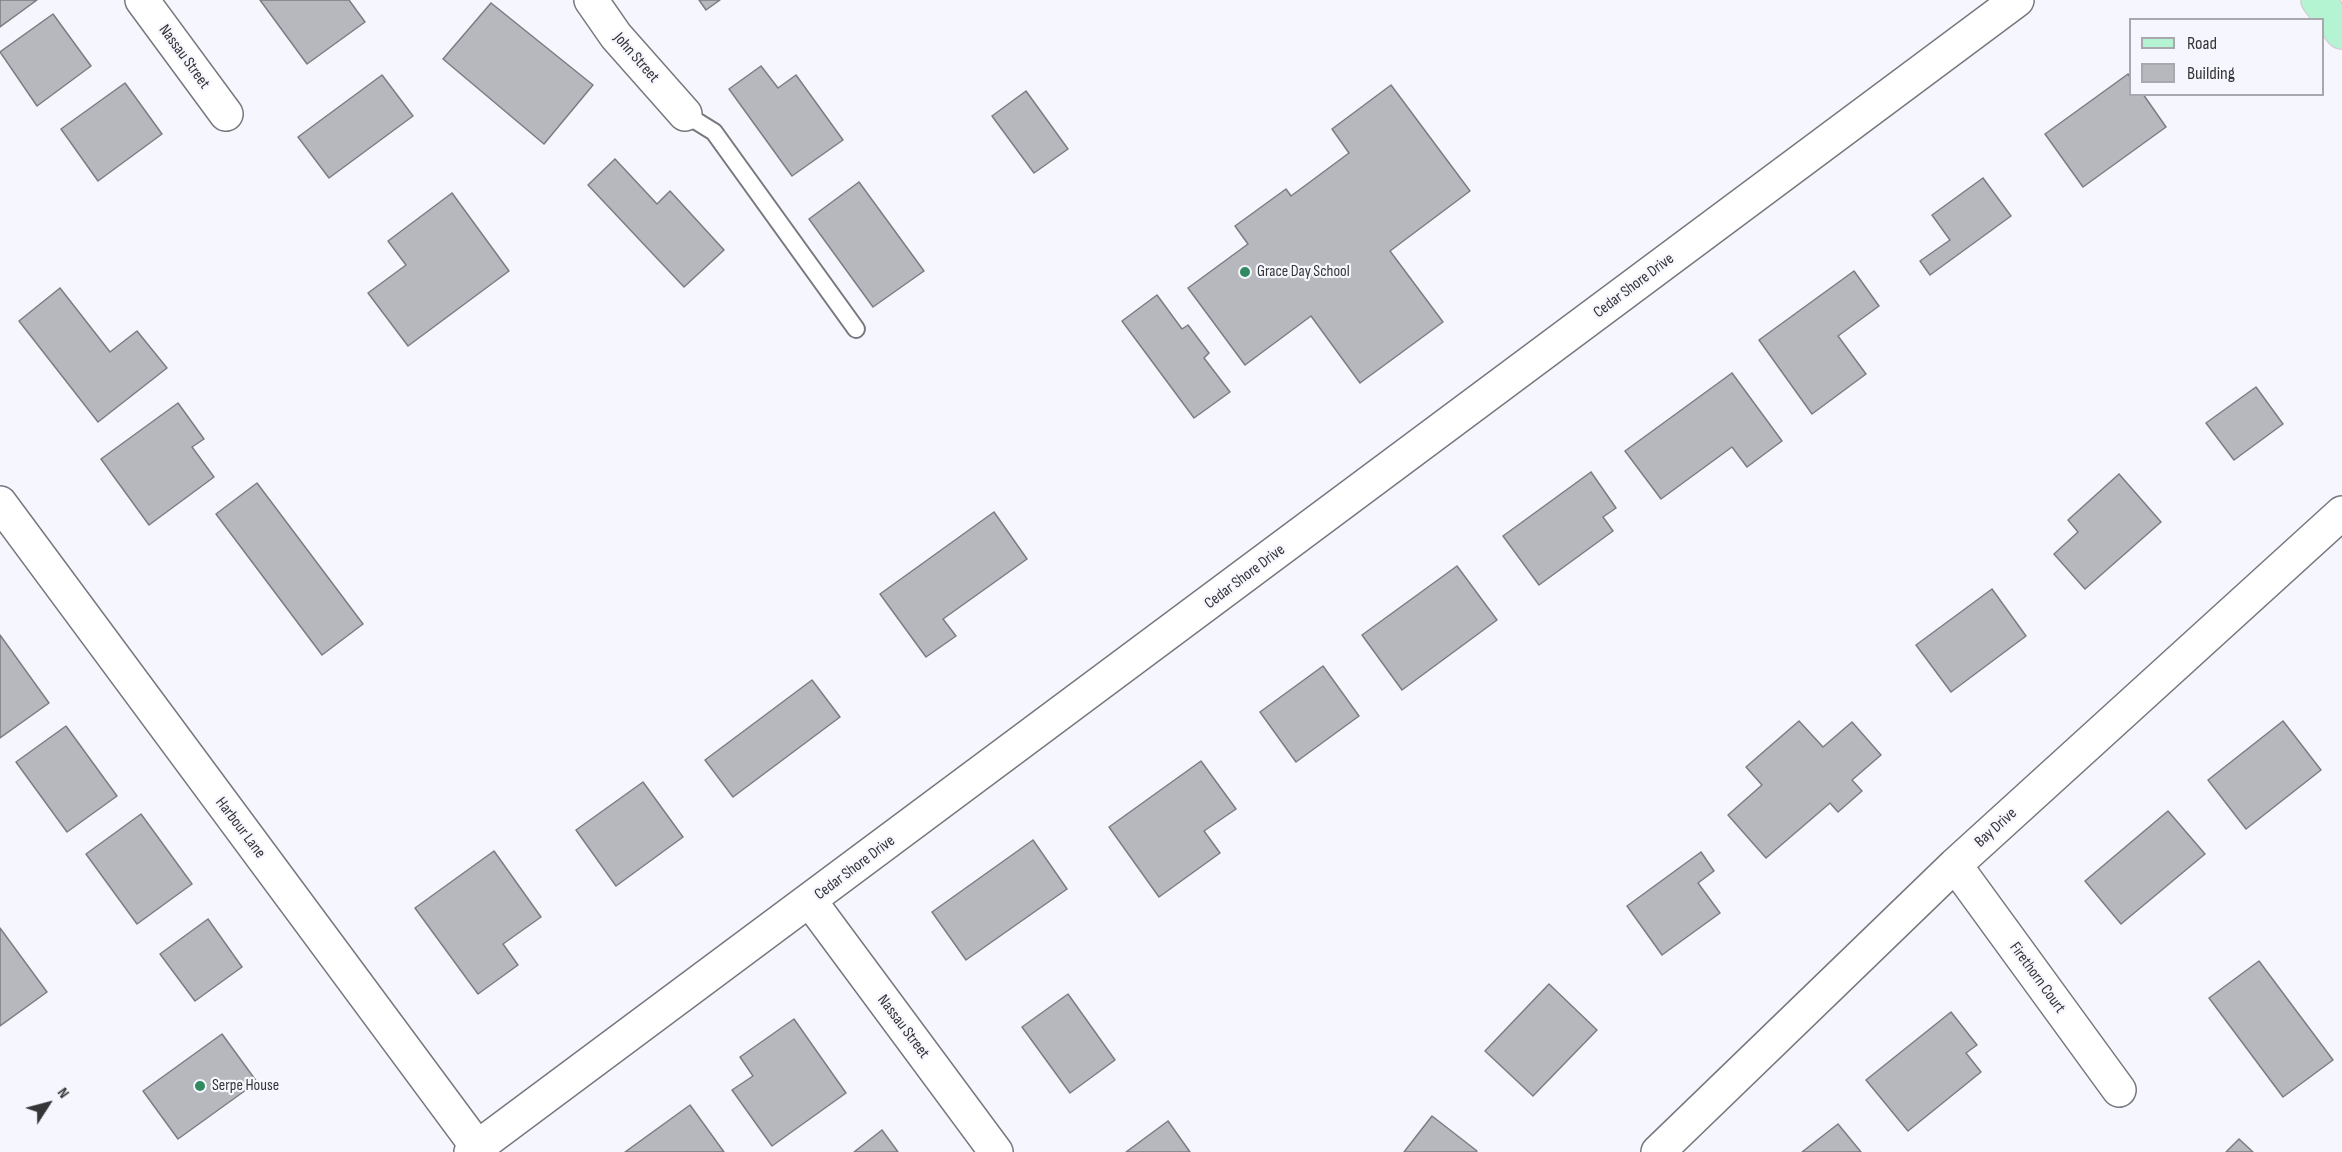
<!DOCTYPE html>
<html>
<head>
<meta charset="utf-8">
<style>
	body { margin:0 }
	#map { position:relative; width:2342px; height:1152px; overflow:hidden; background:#f6f6fe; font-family:"Sofia Sans Condensed",sans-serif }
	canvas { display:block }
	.legend { position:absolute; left:2129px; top:18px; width:195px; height:78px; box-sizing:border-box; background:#f6f6fe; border:2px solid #a9a8ae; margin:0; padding:8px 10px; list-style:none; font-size:18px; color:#353437 }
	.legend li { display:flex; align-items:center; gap:12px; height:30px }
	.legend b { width:30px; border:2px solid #a9a8ae }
	.north { position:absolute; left:18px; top:1074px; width:60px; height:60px; -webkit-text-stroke:4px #f6f6fe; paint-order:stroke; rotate:54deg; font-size:16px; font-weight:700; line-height:24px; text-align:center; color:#353437 }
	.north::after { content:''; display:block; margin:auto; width:21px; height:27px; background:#353437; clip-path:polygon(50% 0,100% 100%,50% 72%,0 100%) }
</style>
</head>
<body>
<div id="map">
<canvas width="2342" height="1152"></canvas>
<ul class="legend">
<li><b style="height:8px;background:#b4f4d3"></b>Road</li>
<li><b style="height:16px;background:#b7b7be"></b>Building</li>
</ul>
<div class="north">N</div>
</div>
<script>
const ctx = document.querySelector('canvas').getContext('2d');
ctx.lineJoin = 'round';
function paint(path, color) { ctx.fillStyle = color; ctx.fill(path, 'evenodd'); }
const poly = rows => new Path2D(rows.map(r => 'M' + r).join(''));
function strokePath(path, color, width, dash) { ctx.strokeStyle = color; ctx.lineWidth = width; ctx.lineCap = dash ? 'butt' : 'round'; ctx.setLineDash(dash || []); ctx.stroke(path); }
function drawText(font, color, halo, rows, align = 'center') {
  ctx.font = font + ' "Sofia Sans Condensed",sans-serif'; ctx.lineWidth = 4.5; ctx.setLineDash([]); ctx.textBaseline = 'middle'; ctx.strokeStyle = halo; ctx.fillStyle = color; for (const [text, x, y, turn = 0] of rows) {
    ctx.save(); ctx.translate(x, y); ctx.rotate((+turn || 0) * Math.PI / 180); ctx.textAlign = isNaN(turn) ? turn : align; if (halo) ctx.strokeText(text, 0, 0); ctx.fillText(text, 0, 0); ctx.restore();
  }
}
const building = poly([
	[0,0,37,0,0,27,0,0],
	[260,0,349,0,365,22,307,64,260,0],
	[699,0,720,0,706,10,699,0],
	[491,3,593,85,544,144,443,59,491,3],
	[53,14,91,66,37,106,0,52,53,14],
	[761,66,778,88,796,75,843,140,792,176,729,89,761,66],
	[2128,74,2130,77,2130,94,2143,94,2166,127,2083,187,2045,134,2128,74],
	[382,75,413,116,329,178,298,137,382,75],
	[125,83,162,134,98,181,61,129,125,83],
	[1391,85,1470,191,1390,251,1443,322,1360,383,1311,316,1245,365,1188,288,1248,244,1235,226,1286,189,1291,196,1349,153,1332,129,1391,85],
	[1026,91,1068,149,1034,173,992,116,1026,91],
	[615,159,657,204,670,191,724,250,684,287,588,185,615,159],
	[1983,178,2011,216,1930,275,1920,261,1950,240,1932,215,1983,178],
	[859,182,924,271,873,307,809,219,859,182],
	[452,193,509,271,408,346,368,293,406,265,388,241,452,193],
	[1854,271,1879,306,1838,336,1866,374,1812,414,1759,340,1854,271],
	[60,288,110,352,137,331,167,368,98,422,19,321,60,288],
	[1157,295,1182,329,1188,325,1209,353,1204,358,1230,392,1194,418,1122,321,1157,295],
	[1732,373,1782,441,1747,467,1732,447,1661,499,1625,451,1732,373],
	[2256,387,2283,424,2234,460,2206,423,2256,387],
	[178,403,204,439,192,447,214,477,149,525,101,459,178,403],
	[1591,472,1616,508,1603,517,1613,531,1539,585,1503,536,1591,472],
	[2119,474,2161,522,2085,589,2054,554,2078,532,2068,520,2119,474],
	[257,483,363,624,322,655,216,514,257,483],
	[994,512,1027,559,943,619,956,636,926,657,880,594,994,512],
	[1457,566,1497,620,1402,690,1362,635,1457,566],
	[1992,589,2026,636,1951,692,1916,645,1992,589],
	[0,635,49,703,0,738,0,635],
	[1323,666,1359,716,1296,762,1260,712,1323,666],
	[812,680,840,717,733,797,705,760,812,680],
	[1799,721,1823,747,1852,722,1881,755,1852,780,1862,791,1838,812,1830,803,1766,858,1728,815,1762,785,1746,767,1799,721],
	[2283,721,2321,770,2246,829,2208,780,2283,721],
	[66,726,117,796,67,832,16,762,66,726],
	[1201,761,1236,809,1204,831,1220,853,1159,897,1109,827,1201,761],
	[643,782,683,837,616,886,576,830,643,782],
	[2168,811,2205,854,2121,924,2085,881,2168,811],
	[141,814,192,884,137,924,86,854,141,814],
	[1033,840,1067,889,966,960,932,912,1033,840],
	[494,851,541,917,503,944,518,965,478,994,415,908,494,851],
	[1701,852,1714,871,1698,883,1720,913,1662,955,1627,906,1701,852],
	[208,919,242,967,195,1001,160,954,208,919],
	[0,928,47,992,0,1026,0,928],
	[2259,961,2333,1060,2283,1097,2209,998,2259,961],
	[1549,984,1597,1030,1533,1096,1485,1051,1549,984],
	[1068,994,1115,1060,1070,1093,1022,1027,1068,994],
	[1951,1012,1977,1045,1966,1053,1981,1072,1908,1131,1866,1080,1951,1012],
	[794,1019,846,1093,772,1146,732,1090,753,1076,740,1057,794,1019],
	[222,1034,257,1082,178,1139,143,1091,222,1034],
	[690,1105,724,1152,625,1152,690,1105],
	[1432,1116,1477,1151,1476,1152,1404,1152,1432,1116],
	[1168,1121,1190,1152,1126,1152,1168,1121],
	[1838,1124,1861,1152,1802,1152,1838,1124],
	[882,1130,898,1152,854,1152,882,1130],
	[2239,1139,2253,1152,2226,1152,2239,1139]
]);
paint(building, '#b7b7be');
strokePath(building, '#7c7c83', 1.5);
const lane = poly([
	[685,114,714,132,856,329]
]);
const street = poly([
	[142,0,226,114],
	[591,0,616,36,685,114],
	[0,503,481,1152],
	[1955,865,2119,1090],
	[810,901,996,1152],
	[471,1152,2017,0],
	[1658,1152,1955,865,2342,513]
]);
const primary = poly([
	[2318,0,2342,32]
]);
strokePath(lane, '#77777e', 20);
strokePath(street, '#77777e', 36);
strokePath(primary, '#d3d2d3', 36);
strokePath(lane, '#fff', 16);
strokePath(street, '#fff', 33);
strokePath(primary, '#b4f4d3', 33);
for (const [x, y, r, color] of [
	[1245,272,6,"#308b61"],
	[200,1086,6,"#308b61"]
]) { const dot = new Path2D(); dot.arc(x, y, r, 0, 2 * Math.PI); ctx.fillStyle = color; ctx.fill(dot); strokePath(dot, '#f6f6fe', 2); }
drawText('16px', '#353437', '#f6f6fe', [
	["Nassau Street",184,57,54],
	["John Street",636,58,49],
	["Cedar Shore Drive",1634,286,-37],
	["Cedar Shore Drive",1245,577,-37],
	["Harbour Lane",240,828,53],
	["Bay Drive",1996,828,-42],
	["Cedar Shore Drive",855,868,-37],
	["Firethorn Court",2037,978,54],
	["Nassau Street",903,1027,53]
]);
drawText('16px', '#353437', '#f6f6fe', [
	["Grace Day School",1257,272],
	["Serpe House",212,1086]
], 'left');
</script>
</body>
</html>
